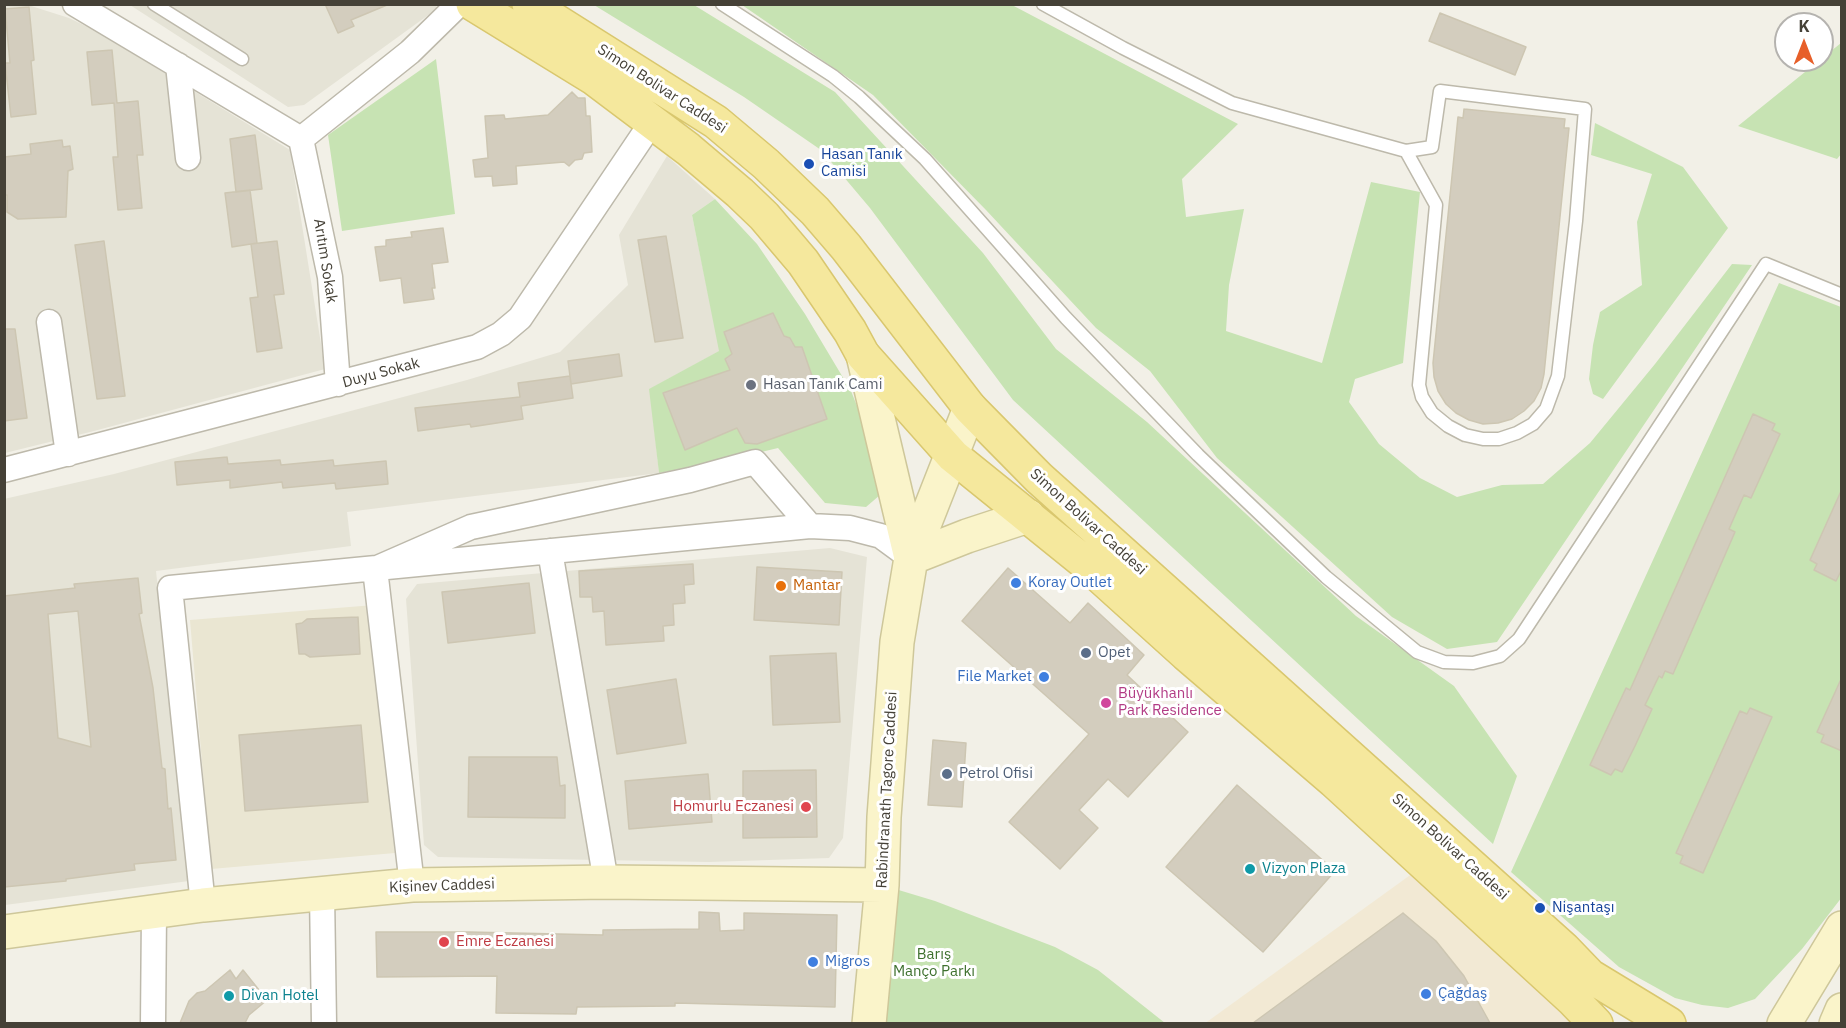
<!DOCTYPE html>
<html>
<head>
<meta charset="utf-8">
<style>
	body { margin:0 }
	#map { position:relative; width:1846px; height:1028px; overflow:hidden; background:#f2f0e7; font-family:"IBM Plex Sans",sans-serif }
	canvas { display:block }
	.frame { position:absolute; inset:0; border:6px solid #454137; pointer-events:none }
	.north { position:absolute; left:1774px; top:12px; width:60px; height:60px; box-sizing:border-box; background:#fff; border:2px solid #b5b3af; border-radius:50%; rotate:0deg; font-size:16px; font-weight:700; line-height:24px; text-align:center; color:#454137 }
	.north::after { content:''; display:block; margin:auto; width:21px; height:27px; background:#e75f29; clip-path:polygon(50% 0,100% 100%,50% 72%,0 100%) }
</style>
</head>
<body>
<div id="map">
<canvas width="1846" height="1028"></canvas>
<div class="frame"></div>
<div class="north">K</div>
</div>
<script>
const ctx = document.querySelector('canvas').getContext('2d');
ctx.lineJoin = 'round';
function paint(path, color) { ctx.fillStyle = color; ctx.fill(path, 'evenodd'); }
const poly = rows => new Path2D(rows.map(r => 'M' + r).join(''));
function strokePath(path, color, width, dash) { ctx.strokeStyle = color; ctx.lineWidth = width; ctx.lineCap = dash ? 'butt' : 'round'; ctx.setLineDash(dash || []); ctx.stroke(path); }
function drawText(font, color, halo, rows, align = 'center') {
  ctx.font = font + ' "IBM Plex Sans",sans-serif'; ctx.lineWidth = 6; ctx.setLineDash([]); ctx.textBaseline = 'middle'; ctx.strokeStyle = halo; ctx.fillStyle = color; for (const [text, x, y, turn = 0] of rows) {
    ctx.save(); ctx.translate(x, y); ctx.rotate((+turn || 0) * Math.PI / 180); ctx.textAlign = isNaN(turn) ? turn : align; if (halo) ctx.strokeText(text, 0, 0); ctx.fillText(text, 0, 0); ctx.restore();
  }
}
paint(poly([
	[434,4,438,8,304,105,288,107,130,5],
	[4,5,28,5,69,18,96,31,290,150,325,369,94,431,5,453],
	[667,156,715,199,692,215,720,351,650,389,659,473,347,512,351,546,156,571,189,881,5,905,4,499,114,474,467,380,560,352,628,285,619,235],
	[830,548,867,557,843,838,829,858,709,862,438,857,424,845,406,599,417,584]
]), '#e5e3d6');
paint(poly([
	[1438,855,1596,1024,1204,1024]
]), '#f2e9d4');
paint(poly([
	[374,605,395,853,211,869,190,620]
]), '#eae6d2');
paint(poly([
	[594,5,694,5,835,92,983,253,1056,349,1147,422,1356,616,1454,686,1517,776,1493,844,1013,400,870,208,821,150,744,97],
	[742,5,1012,5,1238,124,1182,179,1186,217,1244,209,1229,285,1226,331,1322,363,1371,182,1420,192,1403,363,1355,379,1349,402,1379,444,1420,478,1457,497,1502,485,1543,484,1590,443,1655,364,1732,264,1752,265,1497,642,1447,649,1392,617,1217,458,1150,371,1096,328,986,210,873,95],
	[1841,43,1842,153,1837,159,1738,126],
	[436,59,455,214,342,231,328,135],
	[1595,123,1683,167,1728,228,1603,399,1593,394,1589,379,1593,345,1600,312,1642,285,1637,222,1652,174,1591,155],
	[715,199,757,244,805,314,851,391,875,451,880,495,866,507,825,503,778,448,732,459,659,473,649,389,719,351,692,215],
	[1779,283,1841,307,1842,897,1802,949,1755,999,1728,1008,1702,1005,1675,998,1619,967,1511,872],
	[882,885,935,901,1055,947,1098,970,1165,1023,869,1024]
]), '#c7e3b3');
const building = poly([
	[325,4,387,4,387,5,351,20,354,26,338,33,325,4],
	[29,7,34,60,31,61,36,114,11,117,5,63,10,63,5,9,29,7],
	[1440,13,1526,47,1515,75,1429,41,1440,13],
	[112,50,117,103,138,101,143,155,137,155,142,208,118,210,113,157,118,157,114,103,92,105,87,52,112,50],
	[572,92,578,98,585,98,586,116,590,116,592,152,584,153,582,159,575,160,569,166,564,162,516,166,517,184,493,186,492,176,475,177,473,160,488,158,485,116,504,115,505,119,548,115,572,92],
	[1464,109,1565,119,1564,128,1569,128,1544,374,1541,388,1534,401,1524,411,1512,419,1498,423,1483,424,1469,420,1456,413,1446,404,1438,391,1434,377,1433,363,1458,117,1463,118,1464,109],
	[255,135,262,189,236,192,230,139,255,135],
	[62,140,63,147,70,146,73,169,68,171,66,217,18,219,7,212,7,195,4,195,4,157,31,154,30,144,62,140],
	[250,190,257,243,232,247,225,193,250,190],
	[443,228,448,262,432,264,435,288,432,288,434,299,404,303,401,278,380,281,375,247,386,246,386,240,412,237,411,232,443,228],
	[666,236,683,338,655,342,638,240,666,236],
	[104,241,125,396,97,399,75,245,104,241],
	[277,241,284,294,274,295,282,348,257,352,250,298,258,297,251,244,277,241],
	[773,313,784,336,790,338,795,347,802,347,827,419,757,444,745,443,737,428,685,450,663,393,730,370,725,359,732,354,724,332,773,313],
	[4,329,15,329,27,418,4,421,4,329],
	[619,354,622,376,571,384,568,361,619,354],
	[570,376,573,398,521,406,523,419,471,427,470,424,418,431,415,408,520,397,518,383,570,376],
	[1753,414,1775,424,1772,430,1780,434,1751,498,1744,495,1729,529,1735,532,1673,674,1665,671,1662,678,1659,676,1645,705,1652,709,1635,746,1622,772,1615,769,1611,775,1590,765,1626,688,1630,690,1753,414],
	[227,457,228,464,280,460,281,465,333,460,334,466,386,461,388,484,336,489,335,483,283,488,282,482,230,488,230,480,177,485,175,462,227,457],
	[1842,489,1842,569,1836,581,1814,570,1817,564,1810,560,1842,489],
	[693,564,694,584,684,585,685,603,673,604,674,625,663,626,664,641,606,645,604,611,593,612,592,597,580,597,579,571,693,564],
	[757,567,842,572,839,625,754,620,757,567],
	[1008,568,1070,623,1088,603,1144,655,1127,675,1188,732,1128,797,1108,779,1079,810,1098,828,1060,869,1009,822,1089,734,962,621,1008,568],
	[138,578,142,613,139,614,153,688,162,768,165,769,168,809,171,808,176,860,134,864,135,870,66,879,66,881,4,887,4,596,75,588,74,584,138,578],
	[78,611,91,747,58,738,48,614,78,611],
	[529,583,535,633,448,643,442,592,529,583],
	[358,617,360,654,310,657,305,654,299,654,296,624,302,623,307,619,358,617],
	[836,653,840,722,773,725,770,656,836,653],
	[1842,677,1842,751,1821,742,1824,735,1817,732,1842,677],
	[676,679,686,743,617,754,607,690,676,679],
	[1750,708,1772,717,1703,873,1680,863,1683,856,1676,853,1740,711,1747,714,1750,708],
	[361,725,368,802,245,811,239,735,361,725],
	[933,740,966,743,962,807,928,805,933,740],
	[469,757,557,757,560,786,565,785,565,818,468,817,469,757],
	[816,770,817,837,743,838,743,771,816,770],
	[708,774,712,822,629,829,625,781,708,774],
	[1237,785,1335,871,1263,952,1166,867,1237,785],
	[699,912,719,913,720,931,744,930,744,913,837,915,835,1007,675,1003,675,1006,577,1007,576,1014,496,1013,497,976,377,977,376,932,469,932,603,935,603,930,699,929,699,912],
	[1403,913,1436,941,1464,976,1490,1023,1253,1023,1403,913],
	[230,970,236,979,243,970,267,1000,249,1015,245,1023,180,1023,189,1001,197,993,205,991,230,970]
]);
paint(building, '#d3cdbe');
strokePath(building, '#cdc6b2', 1.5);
const lane = poly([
	[154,4,242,59],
	[722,4,833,76,859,97,925,159,1066,318,1198,455,1326,577,1417,652,1444,662,1473,663,1500,656,1519,639,1766,264,1842,295],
	[1043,4,1123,48,1232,103,1406,151,1432,147,1440,91,1585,109,1576,221,1558,376,1546,409,1533,424,1517,433,1499,439,1483,439,1465,435,1448,426,1432,413,1422,397,1419,385,1436,205,1406,151]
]);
const street = poly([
	[75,4,301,139,410,52,459,4],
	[178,65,188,158],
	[301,139,330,277,338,384],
	[49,322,68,454],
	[4,470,477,347,501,334,520,318,652,122],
	[550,551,606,882],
	[412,885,375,569,471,527,690,480,755,462,810,526],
	[322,893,324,1024],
	[203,905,170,588,810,526,850,528,881,536,911,558],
	[153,1024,154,912]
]);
const secondary = poly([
	[863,355,911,558],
	[911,558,967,536,1028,516],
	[4,932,203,905,412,885,606,882,882,885],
	[869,1024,882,885,884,817,897,642,911,558,970,408],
	[1784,1024,1842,928],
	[1836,1024,1842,1010]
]);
const primary = poly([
	[473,4,595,79,688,149,740,193,764,216,803,262,850,331,863,355,953,456,1083,561,1186,654,1334,781,1573,1000,1596,1024],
	[529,4,716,122,766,164,815,211,846,247,970,408,1039,478,1564,949,1590,976,1669,1024]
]);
strokePath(lane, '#bdb9ab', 15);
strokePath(street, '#bdb9ab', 27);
strokePath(secondary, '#cec79a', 36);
strokePath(primary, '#d9c76e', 36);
strokePath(lane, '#fff', 12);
strokePath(street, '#fff', 24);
strokePath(secondary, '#faf4ca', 33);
strokePath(primary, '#f5e89d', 33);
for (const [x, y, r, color] of [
	[809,164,6,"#1a4fb4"],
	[751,385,6,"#6b7280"],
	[1016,583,6,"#3f7fe0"],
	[781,586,6,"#e8710a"],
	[1086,653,6,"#5c6f8a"],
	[1044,677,6,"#3f7fe0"],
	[1106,703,6,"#d1479c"],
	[947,774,6,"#5c6f8a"],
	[806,807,6,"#e0444e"],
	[1250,869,6,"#0f9aa8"],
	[1540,908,6,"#1a4fb4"],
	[444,942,6,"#e0444e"],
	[813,962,6,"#3f7fe0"],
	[1426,994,6,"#3f7fe0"],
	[229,996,6,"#0f9aa8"]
]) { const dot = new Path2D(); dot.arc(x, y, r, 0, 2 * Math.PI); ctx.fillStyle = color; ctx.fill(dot); strokePath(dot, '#fff', 2); }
drawText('15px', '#454137', '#fff', [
	["Simon Bolivar Caddesi",662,89,33],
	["Arıtım Sokak",325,261,81],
	["Duyu Sokak",381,373,-15],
	["Simon Bolivar Caddesi",1088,522,42],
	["Rabindranath Tagore Caddesi",887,790,-87],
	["Simon Bolivar Caddesi",1450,847,42],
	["Kişinev Caddesi",442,886,-2]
]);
drawText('15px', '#164399', '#fff', [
	["Hasan Tanık",821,155],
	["Camisi",821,172],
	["Nişantaşı",1552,908]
], 'left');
drawText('15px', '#5b616d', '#fff', [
	["Hasan Tanık Cami",763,385]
], 'left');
drawText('15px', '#366cbe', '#fff', [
	["Koray Outlet",1028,583],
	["File Market",1032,677,"right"],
	["Migros",825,962],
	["Çağdaş",1438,994]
], 'left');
drawText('15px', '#c56008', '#fff', [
	["Mantar",793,586]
], 'left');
drawText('15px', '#4e5e75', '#fff', [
	["Opet",1098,653],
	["Petrol Ofisi",959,774]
], 'left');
drawText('15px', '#b23c85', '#fff', [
	["Büyükhanlı",1118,694],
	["Park Residence",1118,711]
], 'left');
drawText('15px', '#be3a42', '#fff', [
	["Homurlu Eczanesi",794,807],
	["Emre Eczanesi",456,942,"left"]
], 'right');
drawText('15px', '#0d838f', '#fff', [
	["Vizyon Plaza",1262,869],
	["Divan Hotel",241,996]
], 'left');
drawText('15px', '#3f712f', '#fff', [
	["Barış",934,955],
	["Manço Parkı",934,972]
]);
</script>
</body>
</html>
